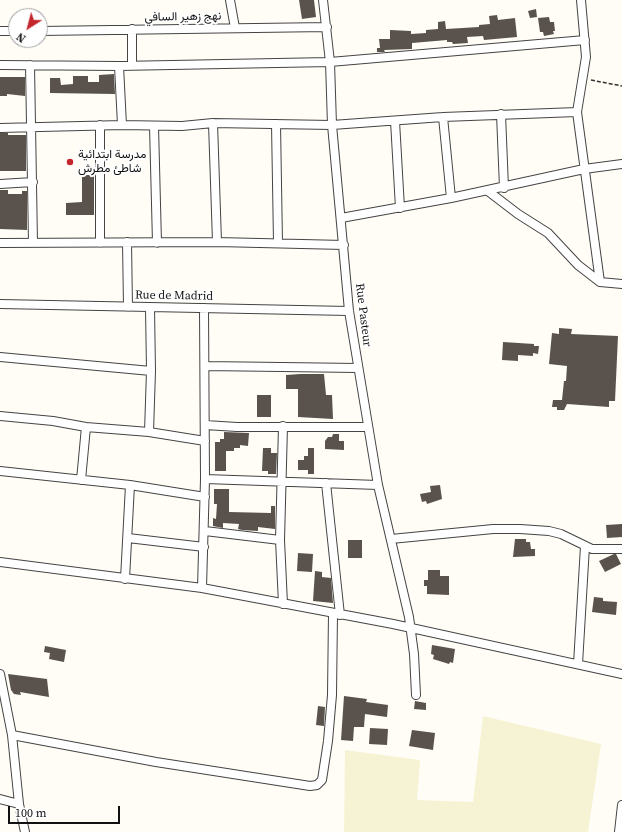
<!DOCTYPE html>
<html>
<head>
<meta charset="utf-8">
<style>
	body { margin:0 }
	#map { position:relative; width:622px; height:832px; overflow:hidden; background:#fffdf5; font-family:"Source Serif 4",serif }
	canvas { display:block }
	.north { position:absolute; left:8px; top:8px; width:40px; height:40px; box-sizing:border-box; background:#fff; border:1px solid #a0a0a0; border-radius:50%; rotate:216deg; font-size:11px; font-weight:700; line-height:16px; text-align:center; color:#111 }
	.north::after { content:''; display:block; margin:auto; width:14px; height:18px; background:#c4262e; clip-path:polygon(50% 0,100% 100%,50% 72%,0 100%) }
	.scale { position:absolute; left:8px; top:806px; width:112px; height:18px; box-sizing:border-box; border:2px solid #111; border-top:0; padding-left:5px; font-size:12px; line-height:14px; white-space:nowrap; color:#111; -webkit-text-stroke:3px #fff; paint-order:stroke }
</style>
</head>
<body>
<div id="map">
<canvas width="622" height="832"></canvas>
<div class="north">N</div>
<div class="scale">100 m</div>
</div>
<script>
const ctx = document.querySelector('canvas').getContext('2d');
ctx.lineJoin = 'round';
function paint(path, color) { ctx.fillStyle = color; ctx.fill(path, 'evenodd'); }
const poly = rows => new Path2D(rows.map(r => 'M' + r).join(''));
function strokePath(path, color, width, dash) { ctx.strokeStyle = color; ctx.lineWidth = width; ctx.lineCap = dash ? 'butt' : 'round'; ctx.setLineDash(dash || []); ctx.stroke(path); }
function drawText(font, color, halo, rows, align = 'center') {
  ctx.font = font + ' "Source Serif 4",Vazirmatn,serif'; ctx.lineWidth = 4; ctx.setLineDash([]); ctx.textBaseline = 'middle'; ctx.strokeStyle = halo; ctx.fillStyle = color; for (const [text, x, y, turn = 0] of rows) {
    ctx.save(); ctx.translate(x, y); ctx.rotate((+turn || 0) * Math.PI / 180); ctx.textAlign = isNaN(turn) ? turn : align; if (halo) ctx.strokeText(text, 0, 0); ctx.fillText(text, 0, 0); ctx.restore();
  }
}
paint(poly([
	[483,716,601,744,588,832,344,832,345,750,420,760,417,800,473,802]
]), '#f6f3d4');
paint(poly([
	[299,0,314,0,316,17,302,19],
	[536,9,537,17,530,18,528,11],
	[497,15,498,20,515,18,517,37,484,40,483,36,467,37,468,43,453,44,452,42,447,42,447,40,412,43,412,49,384,50,385,52,377,52,377,48,380,48,379,39,390,39,390,30,411,31,411,34,426,33,426,30,438,29,438,22,445,21,446,29,479,27,479,25,490,24,489,16],
	[549,17,550,22,554,22,555,31,553,31,554,34,544,36,543,32,540,32,538,18],
	[114,74,115,94,50,93,50,78,60,78,61,85,73,84,73,76,88,76,88,82,99,82,99,75],
	[0,77,25,77,25,96,7,94,7,96,0,96],
	[0,133,8,133,8,135,26,135,26,171,0,171],
	[82,175,94,175,94,215,66,215,66,203,82,202],
	[0,190,8,190,8,194,22,194,22,191,27,191,27,230,0,229],
	[559,328,572,329,571,334,618,336,615,401,609,401,609,407,567,404,564,410,557,410,557,407,552,407,553,400,562,400,564,381,566,381,567,366,549,364,552,333,559,334],
	[503,342,534,344,534,346,539,346,538,354,533,353,533,356,518,355,518,361,502,360],
	[300,374,324,374,326,395,332,395,333,419,298,417,298,389,286,389,286,375],
	[257,395,271,395,271,417,257,417],
	[224,432,249,433,248,446,240,445,240,448,234,448,234,451,226,451,226,471,215,471,215,442,220,442,220,439,224,439],
	[333,434,339,434,339,441,344,441,344,450,325,449,325,441,328,437,332,437],
	[263,448,271,448,271,453,277,453,276,474,268,474,268,471,262,471],
	[308,448,314,448,314,474,308,474,308,470,298,470,298,460,304,460,304,456,308,456],
	[440,485,442,499,427,504,426,501,422,502,420,494,431,492,430,486],
	[214,489,229,489,229,512,271,513,271,506,275,506,275,529,258,527,258,531,242,530,238,529,239,524,223,523,223,528,213,526,213,518,216,519,217,504,214,504],
	[622,524,622,537,607,538,606,525],
	[515,539,526,539,526,542,530,542,531,549,535,549,535,556,513,557],
	[348,540,362,540,362,558,348,558],
	[298,553,313,554,312,572,297,571],
	[614,554,616,554,621,564,605,572,599,561],
	[428,570,440,570,440,576,449,576,449,595,427,594,427,586,424,586,424,580,428,580],
	[315,571,322,572,322,577,331,578,333,603,313,601],
	[594,597,603,598,603,601,617,602,616,615,592,612],
	[432,645,455,649,453,663,450,662,449,664,433,659,434,655,431,654],
	[45,646,66,650,64,662,49,659,50,653,44,652],
	[8,674,47,679,49,697,20,692,21,695,14,694,11,690],
	[344,696,367,699,366,702,388,705,387,717,365,714,364,727,354,727,353,741,341,740],
	[415,701,426,703,426,710,414,709],
	[318,706,325,707,324,726,316,725],
	[370,728,388,729,387,745,369,744],
	[412,730,435,733,433,750,409,746]
]), '#5a524d');
const minor = poly([
	[230,0,235,28],
	[323,0,330,62,332,125,349,311,378,485,409,617,414,654,416,695],
	[581,0,586,57,577,112,600,282],
	[0,31,16,31],
	[40,31,327,27],
	[0,65,119,66,330,62,585,40],
	[30,65,33,243],
	[132,65,132,29],
	[119,66,122,125],
	[501,114,504,188],
	[443,117,451,198],
	[395,121,400,208],
	[213,123,217,242],
	[276,124,278,243],
	[154,126,157,243],
	[0,128,122,125,182,126,213,123,332,125,443,117,577,112],
	[0,184,33,182],
	[488,191,518,214,548,233,578,265,600,282,622,284],
	[341,218,451,198,584,169,622,164],
	[127,242,128,307],
	[0,243,217,242,344,245],
	[100,243,100,125],
	[0,304,349,311],
	[0,357,151,371],
	[205,366,358,368],
	[0,416,53,421,86,427,149,432,205,441],
	[205,425,237,427,368,427],
	[149,432,151,371,150,308],
	[0,471,130,485,205,497],
	[205,479,378,485],
	[81,480,86,427],
	[326,483,340,615],
	[205,531,280,540],
	[128,538,204,547],
	[391,539,493,529,520,529,549,531,561,534,592,549,622,549],
	[0,562,202,588,393,624,622,674],
	[125,579,130,485],
	[202,588,205,479,204,308],
	[283,604,280,540,283,426],
	[578,664,585,546],
	[0,674,12,735,19,804,25,832],
	[12,735,156,762,310,786,317,785,322,780,328,741,332,695,333,613],
	[0,799,19,804],
	[619,832,622,805]
]);
strokePath(minor, '#444', 10);
strokePath(poly([
	[591,80,622,86]
]), '#333', 1.5, [4, 2]);
strokePath(minor, '#fff', 8);
for (const [x, y, r, color] of [
	[70,162,4,"#c4262e"]
]) { const dot = new Path2D(); dot.arc(x, y, r, 0, 2 * Math.PI); ctx.fillStyle = color; ctx.fill(dot); strokePath(dot, '#fff', 1.5); }
drawText('12px', '#111', '#fff', [
	["نهج زهير السافي",183,17,-1],
	["Rue de Madrid",174,296,1],
	["Rue Pasteur",363,315,83]
]);
drawText('12px', '#111', '#fff', [
	["مدرسة ابتدائية",78,155],
	["شاطئ مطرش",78,169]
], 'left');
</script>
</body>
</html>
